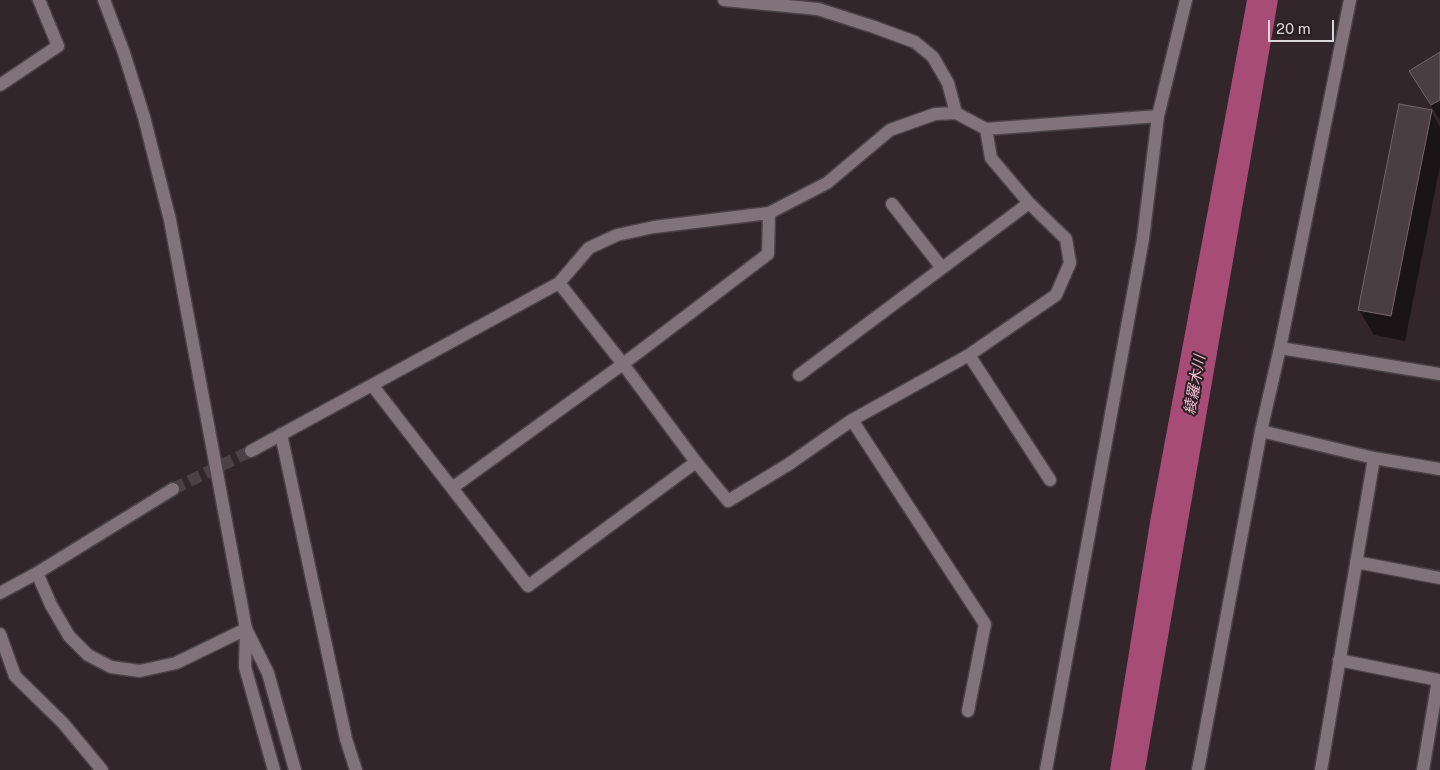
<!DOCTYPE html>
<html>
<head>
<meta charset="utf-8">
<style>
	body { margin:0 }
	#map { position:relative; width:1440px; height:770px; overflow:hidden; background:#32262b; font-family:"Public Sans",sans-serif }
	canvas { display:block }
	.scale { position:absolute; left:1268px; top:20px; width:66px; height:22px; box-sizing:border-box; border:2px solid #ded7d9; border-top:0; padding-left:6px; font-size:15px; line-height:18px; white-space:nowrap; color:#ded7d9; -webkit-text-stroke:4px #281d21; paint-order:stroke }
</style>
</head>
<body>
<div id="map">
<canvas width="1440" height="770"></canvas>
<div class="scale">20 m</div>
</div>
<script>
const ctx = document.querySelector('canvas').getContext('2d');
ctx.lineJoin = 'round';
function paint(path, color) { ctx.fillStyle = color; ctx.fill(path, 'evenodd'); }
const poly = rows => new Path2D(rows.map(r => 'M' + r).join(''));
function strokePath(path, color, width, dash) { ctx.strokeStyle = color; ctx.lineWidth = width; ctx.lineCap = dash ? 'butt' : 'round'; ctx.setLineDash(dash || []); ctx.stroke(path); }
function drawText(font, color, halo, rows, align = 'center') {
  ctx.font = font + ' "Public Sans","Noto Sans JP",sans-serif'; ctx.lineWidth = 4; ctx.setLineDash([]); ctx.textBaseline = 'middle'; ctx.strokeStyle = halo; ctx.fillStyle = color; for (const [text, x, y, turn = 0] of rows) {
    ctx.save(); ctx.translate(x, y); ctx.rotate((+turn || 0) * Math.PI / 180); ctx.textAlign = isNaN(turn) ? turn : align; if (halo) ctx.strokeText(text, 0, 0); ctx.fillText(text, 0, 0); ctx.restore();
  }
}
paint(poly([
	[1247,0,1278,0,1145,770,1110,770,1151,516]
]), '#a74c77');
paint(poly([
	[1440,53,1440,120,1425,96],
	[1431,111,1440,127,1440,166,1405,341,1374,335,1359,310]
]), '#0007');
const building = poly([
	[1440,52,1440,100,1431,105,1409,71,1440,52],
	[1399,104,1432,110,1391,316,1358,310,1399,104]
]);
paint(building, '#4a3e42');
strokePath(building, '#74666b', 1);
strokePath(poly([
	[173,489,251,451]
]), '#4c4145', 12, [12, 6]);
const minor = poly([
	[724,0,818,9,874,27,915,42,933,57,948,83,956,113],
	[0,85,58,46,39,0],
	[986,129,991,158,1029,203],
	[892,204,942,268],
	[559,283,623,364,768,254,769,213],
	[1280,348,1440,374],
	[799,375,1029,203,1066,239,1070,263,1056,295,969,355],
	[372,385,528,586,696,462,623,364,452,488],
	[852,420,969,355,1050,480],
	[1261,431,1374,458,1440,469],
	[281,434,346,739,356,770],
	[251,451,559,283,589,248,617,235,654,227,769,213,827,183,890,130,935,114,956,113,986,129,1158,116],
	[696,462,728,501,789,464,852,420,985,624,968,711],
	[1356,562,1440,578],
	[37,573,51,605,69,636,88,655,111,667,140,671,176,663,246,629],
	[0,593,37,573,173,489],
	[0,634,15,676,63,723,102,770],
	[1339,660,1438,680,1423,770],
	[1046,770,1143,239,1158,116,1186,0],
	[1198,770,1261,431,1280,348,1350,0],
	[1321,770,1374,458]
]);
const tertiary = poly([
	[104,0,124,53,144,117,170,220,246,629,245,667,274,770],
	[247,631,268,673,295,770]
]);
strokePath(minor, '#4c4346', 15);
strokePath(tertiary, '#4c4346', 15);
strokePath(minor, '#817379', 12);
strokePath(tertiary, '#817379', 12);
drawText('italic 15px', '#f1bed3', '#281d21', [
	["綾羅木川",1195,385,-80]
]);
</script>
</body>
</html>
